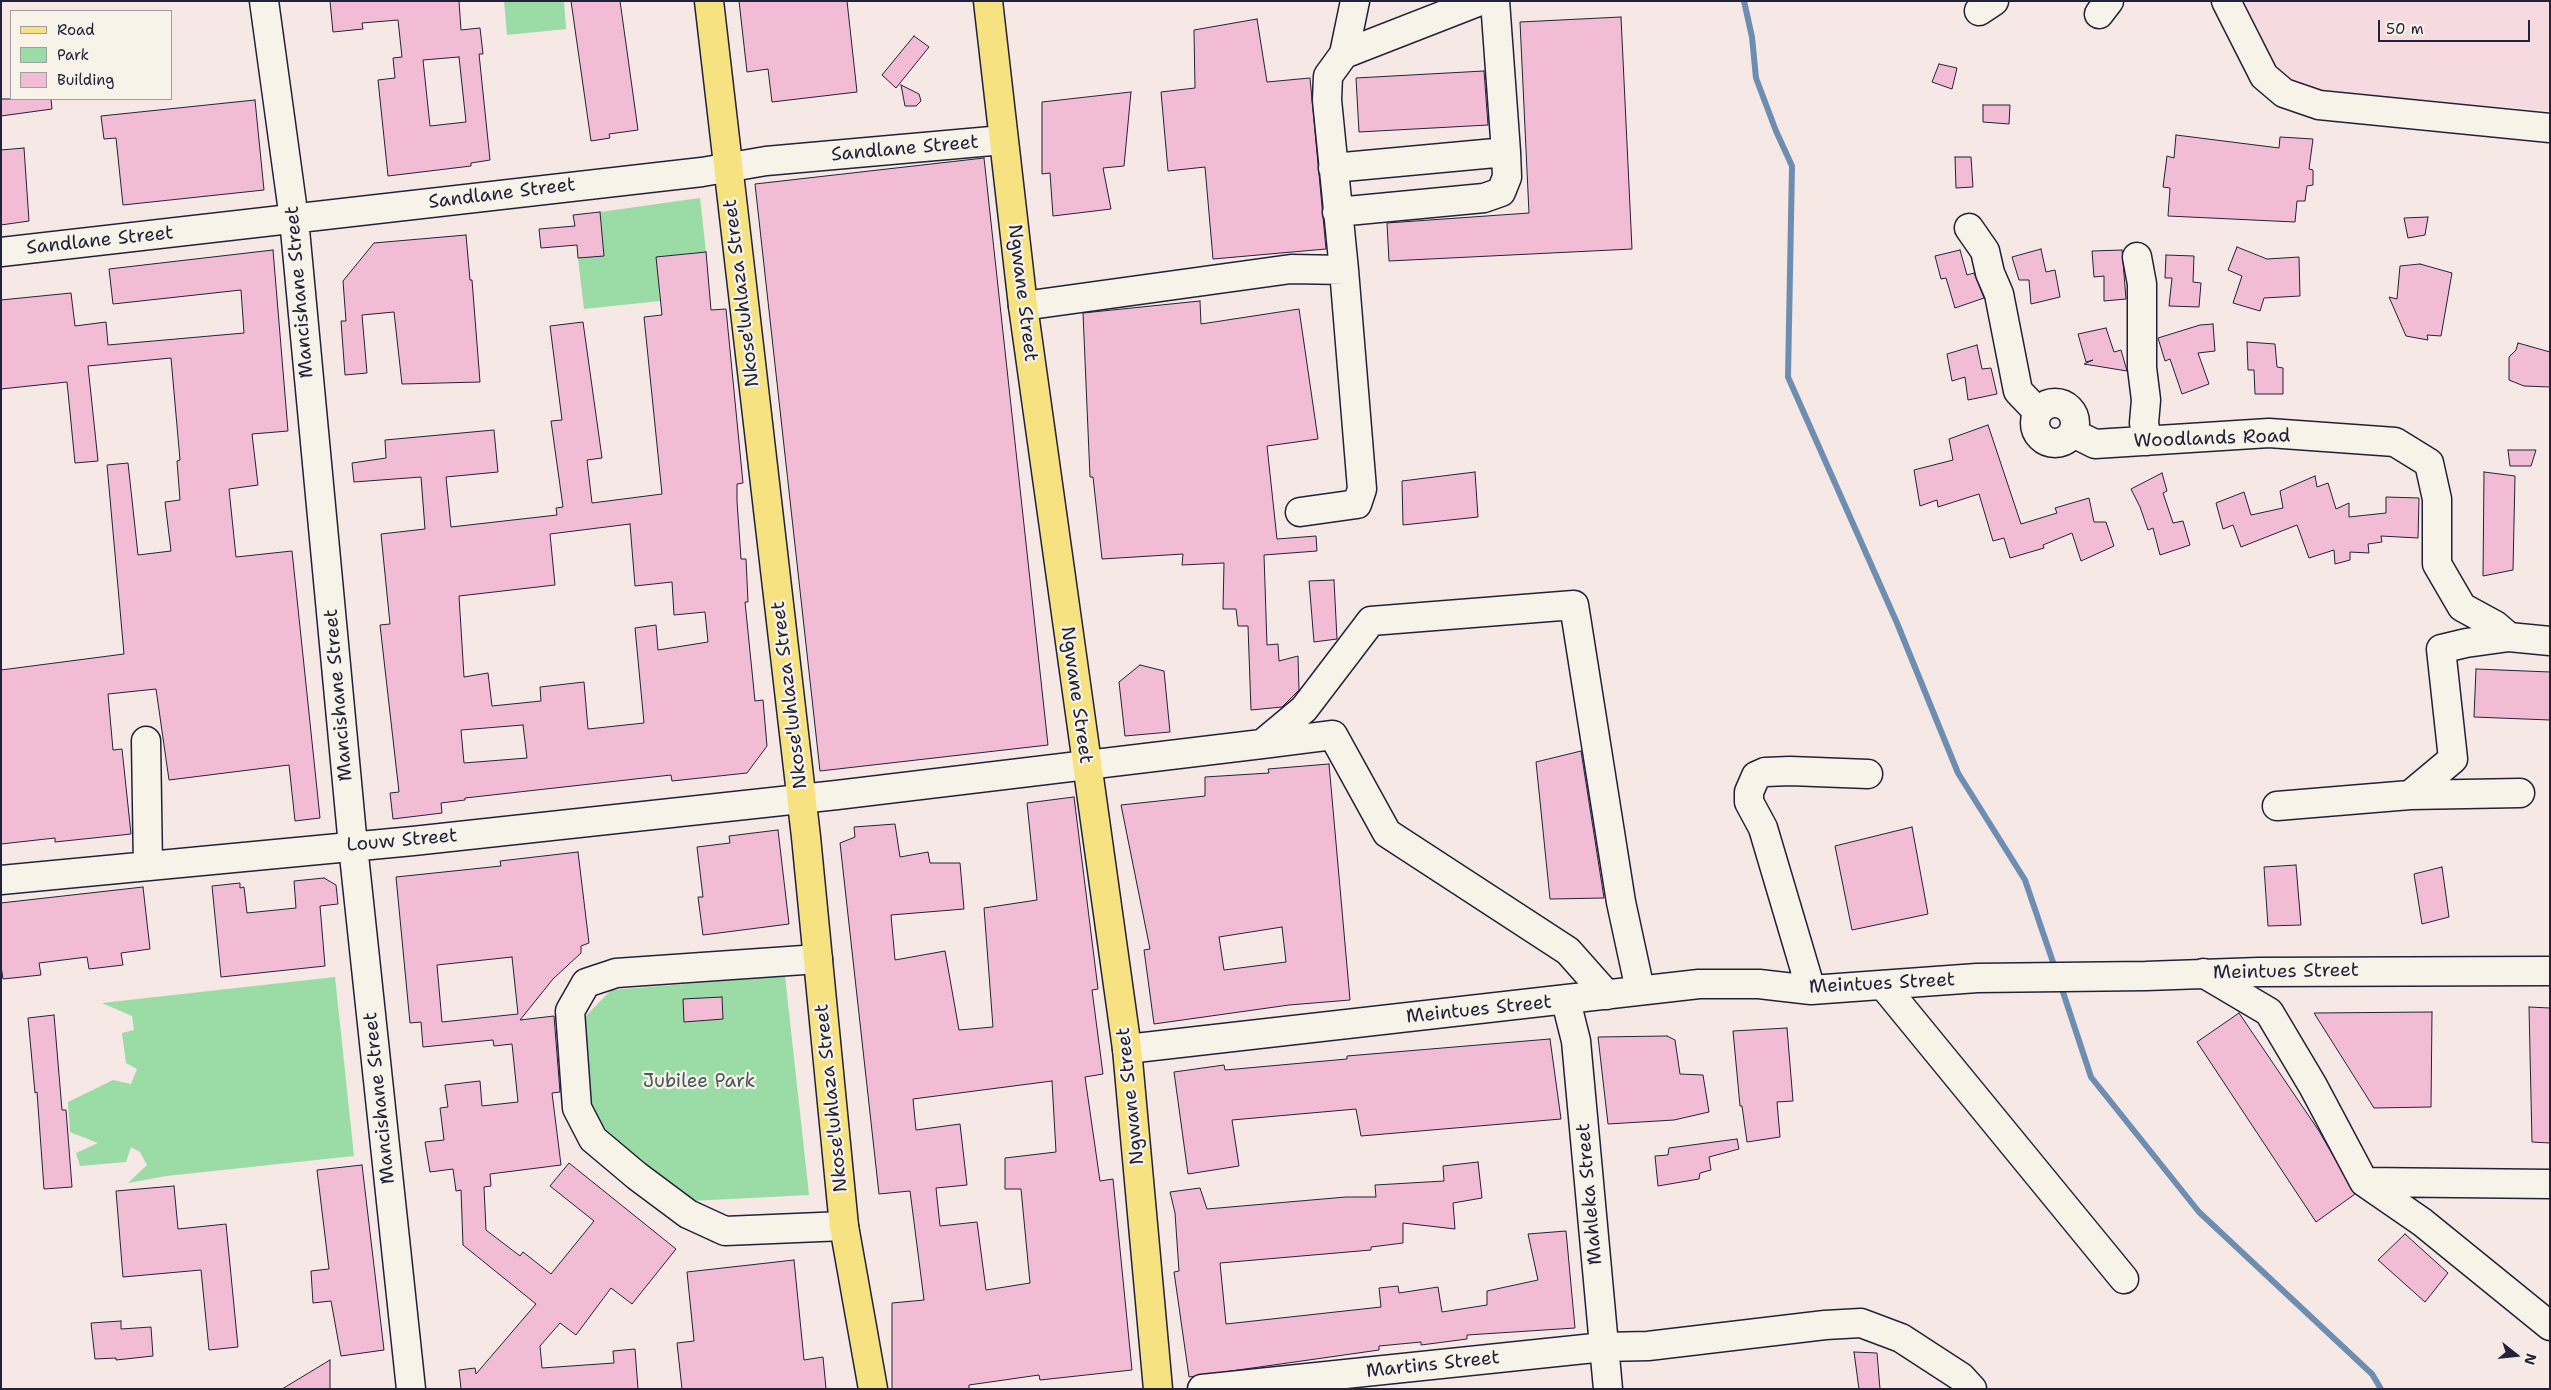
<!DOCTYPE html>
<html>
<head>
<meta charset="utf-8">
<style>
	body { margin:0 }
	#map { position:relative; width:2551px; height:1390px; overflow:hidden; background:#f6e8e4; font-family:"Shantell Sans",sans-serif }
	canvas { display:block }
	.frame { position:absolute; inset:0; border:2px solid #22223b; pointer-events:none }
	.legend { position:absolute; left:10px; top:10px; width:162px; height:90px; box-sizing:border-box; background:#f7f3e8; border:1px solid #a29fa3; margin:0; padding:6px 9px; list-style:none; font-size:15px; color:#22223b }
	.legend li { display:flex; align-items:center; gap:10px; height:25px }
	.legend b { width:25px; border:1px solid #a29fa3 }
	.north { position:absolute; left:2491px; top:1330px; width:50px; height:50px; -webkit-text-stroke:4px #f7f3e8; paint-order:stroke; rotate:106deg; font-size:14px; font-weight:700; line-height:20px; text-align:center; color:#22223b }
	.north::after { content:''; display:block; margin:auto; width:18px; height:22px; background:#22223b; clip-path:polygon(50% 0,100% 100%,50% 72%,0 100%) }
	.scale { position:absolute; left:2378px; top:20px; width:152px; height:22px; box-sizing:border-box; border:2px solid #22223b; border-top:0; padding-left:6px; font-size:15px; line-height:18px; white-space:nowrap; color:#22223b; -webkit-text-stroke:4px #f7f3e8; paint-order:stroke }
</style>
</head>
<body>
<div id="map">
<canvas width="2551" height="1390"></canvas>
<div class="frame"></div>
<ul class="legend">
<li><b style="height:6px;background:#f7e281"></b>Road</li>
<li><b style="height:14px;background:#9bdba5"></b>Park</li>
<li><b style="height:14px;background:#f3bcd5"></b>Building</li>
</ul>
<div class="north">N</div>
<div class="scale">50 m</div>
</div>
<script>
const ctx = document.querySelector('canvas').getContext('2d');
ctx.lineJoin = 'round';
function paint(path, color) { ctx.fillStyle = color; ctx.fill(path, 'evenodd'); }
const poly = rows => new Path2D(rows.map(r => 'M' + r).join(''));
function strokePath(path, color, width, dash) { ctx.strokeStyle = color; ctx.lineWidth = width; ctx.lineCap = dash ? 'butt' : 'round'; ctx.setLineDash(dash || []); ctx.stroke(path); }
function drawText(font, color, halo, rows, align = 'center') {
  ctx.font = font + ' "Shantell Sans",sans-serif'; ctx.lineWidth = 4.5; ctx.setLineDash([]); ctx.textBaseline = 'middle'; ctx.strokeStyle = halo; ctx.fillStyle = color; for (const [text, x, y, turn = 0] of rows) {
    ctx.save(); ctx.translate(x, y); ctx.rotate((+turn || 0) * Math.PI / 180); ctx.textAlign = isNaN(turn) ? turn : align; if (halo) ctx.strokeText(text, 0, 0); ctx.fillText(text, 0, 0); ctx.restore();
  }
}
paint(poly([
	[2237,1,2550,1,2550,111,2310,90,2276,70]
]), '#f5dbe0');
paint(poly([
	[504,1,564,1,566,29,507,35],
	[700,198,706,252,657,257,660,301,584,309,578,258,604,255,600,212],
	[785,976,809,1195,690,1201,590,1117,580,1022,611,990],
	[335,977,354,1156,166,1176,128,1183,147,1165,140,1152,131,1147,126,1162,80,1166,76,1153,98,1143,70,1132,68,1102,113,1080,131,1084,137,1069,126,1063,122,1033,134,1030,132,1016,102,1003]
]), '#9bdba5');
strokePath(poly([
	[1744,1,1752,37,1756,78,1776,131,1792,166,1788,377,1897,623,1958,773,2025,880,2056,971],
	[2060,983,2091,1077,2199,1212,2372,1374,2381,1389]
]), '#6e8eb1', 6);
const building = poly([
	[330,1,459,1,461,30,480,28,483,54,479,54,490,160,471,163,471,166,388,176,378,80,395,78,393,58,402,57,398,20,362,23,363,29,333,32,330,1],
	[459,57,466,122,430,126,423,60,459,57],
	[571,1,620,1,638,130,609,134,610,138,591,141,571,1],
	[739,1,847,1,857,92,772,102,768,69,747,72,739,1],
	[1621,17,1632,249,1389,261,1387,223,1529,213,1520,22,1621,17],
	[1257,19,1267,82,1310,78,1326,249,1213,259,1205,167,1168,171,1161,92,1195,88,1194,30,1257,19],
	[914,36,929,47,896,88,882,75,914,36],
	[1939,64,1957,68,1952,89,1932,82,1939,64],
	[1484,71,1488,125,1359,132,1356,78,1484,71],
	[901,85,919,94,921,101,916,106,905,106,901,85],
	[1131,92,1124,166,1103,168,1111,209,1053,216,1050,173,1042,174,1042,102,1131,92],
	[1,99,51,99,52,109,1,116,1,99],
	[255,100,264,190,123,205,116,138,104,139,101,116,255,100],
	[1983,105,2010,105,2009,124,1983,122,1983,105],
	[2176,135,2279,148,2280,137,2313,139,2309,169,2313,170,2313,185,2307,186,2305,201,2297,201,2295,222,2168,216,2170,188,2163,187,2167,156,2174,158,2176,135],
	[24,148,29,221,1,225,1,150,24,148],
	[1955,157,1971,157,1973,187,1956,188,1955,157],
	[984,158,1048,745,820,771,755,184,984,158],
	[600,212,604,256,578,258,577,245,541,248,539,229,575,226,573,215,600,212],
	[2428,217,2425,235,2408,238,2404,218,2428,217],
	[466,235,470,280,472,280,480,382,402,384,394,312,362,315,367,373,345,375,341,321,346,321,343,281,374,243,466,235],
	[2237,247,2267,259,2299,257,2300,296,2264,298,2260,311,2233,303,2242,276,2228,270,2237,247],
	[2041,249,2046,272,2055,270,2060,297,2031,304,2029,280,2019,280,2012,257,2041,249],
	[273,250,288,431,252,434,258,485,229,489,236,557,292,551,320,818,295,821,289,765,169,780,156,689,108,694,113,750,122,749,131,834,55,842,55,838,1,844,1,670,124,654,107,465,128,463,138,555,171,551,165,502,180,500,177,461,180,460,171,358,88,366,98,461,75,463,67,382,1,389,1,300,71,293,75,326,106,322,108,345,244,333,241,290,113,304,109,269,273,250],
	[1960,250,1967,275,1974,273,1984,298,1955,308,1946,278,1941,279,1935,256,1960,250],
	[2122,250,2126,299,2104,301,2104,276,2094,277,2092,251,2122,250],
	[706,252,711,310,726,309,743,483,737,484,737,501,741,559,746,559,748,602,745,602,755,701,763,700,767,746,747,773,672,781,671,775,465,798,465,800,441,803,442,813,393,819,390,793,399,792,380,625,390,624,381,534,425,529,421,477,354,482,352,463,386,458,385,440,494,430,498,472,446,477,451,527,557,515,556,508,563,507,551,421,562,420,550,326,583,322,602,458,587,460,592,503,662,494,644,317,662,315,656,257,706,252],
	[630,524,635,586,672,582,674,615,705,612,708,642,658,650,656,625,635,628,644,723,588,729,584,682,540,687,541,701,492,706,488,673,464,677,459,596,555,585,550,534,630,524],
	[523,725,527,758,464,763,461,730,523,725],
	[2166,255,2194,256,2193,282,2201,283,2199,307,2169,306,2172,278,2165,278,2166,255],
	[2420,264,2452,273,2441,336,2427,335,2428,340,2406,336,2389,297,2397,299,2400,266,2420,264],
	[1200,301,1201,324,1299,309,1318,439,1267,446,1277,539,1316,536,1317,551,1264,555,1267,645,1278,644,1279,661,1298,656,1299,690,1282,707,1251,710,1248,626,1238,626,1236,609,1223,609,1224,563,1182,565,1183,554,1102,559,1093,477,1090,477,1083,313,1200,301],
	[2213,324,2215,351,2198,353,2209,384,2182,394,2170,359,2165,361,2158,338,2200,325,2213,324],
	[2106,328,2114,352,2121,350,2127,371,2084,364,2093,360,2086,362,2078,334,2106,328],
	[2247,342,2275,344,2277,367,2283,368,2283,394,2255,394,2254,370,2248,370,2247,342],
	[2518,343,2550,352,2550,387,2524,386,2509,380,2509,357,2516,350,2518,343],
	[1977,345,1982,369,1991,368,1997,394,1968,400,1965,377,1952,381,1947,354,1977,345],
	[1988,425,2021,524,2057,513,2055,508,2089,498,2094,522,2106,522,2114,546,2081,561,2072,533,2043,545,2044,548,2010,558,2004,538,1993,541,1979,494,1938,507,1937,500,1920,506,1914,470,1953,460,1949,439,1988,425],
	[2508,450,2536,450,2531,466,2510,466,2508,450],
	[1475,472,1478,517,1403,525,1402,481,1475,472],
	[2484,472,2515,476,2513,570,2483,576,2484,472],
	[2162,473,2167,491,2163,493,2173,523,2183,521,2190,545,2160,555,2153,528,2148,530,2140,507,2131,489,2162,473],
	[2315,476,2317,487,2328,483,2336,509,2349,503,2349,517,2386,513,2386,497,2419,498,2418,538,2381,536,2382,542,2368,544,2369,553,2350,552,2350,560,2335,564,2334,550,2309,558,2297,525,2241,547,2233,525,2223,529,2216,503,2244,492,2251,515,2283,508,2280,491,2315,476],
	[1334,580,1337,639,1314,642,1309,581,1334,580],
	[1140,665,1164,671,1170,732,1125,736,1119,682,1140,665],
	[2476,669,2550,672,2550,720,2474,717,2476,669],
	[1581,751,1604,898,1550,899,1536,762,1581,751],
	[1329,764,1350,1000,1289,1005,1154,1024,1144,950,1150,949,1121,805,1205,796,1205,777,1269,773,1268,769,1329,764],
	[1282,927,1286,962,1224,970,1219,937,1282,927],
	[1074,797,1098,989,1092,990,1103,1074,1085,1077,1100,1181,1113,1179,1132,1370,1040,1380,1039,1375,969,1385,969,1389,892,1389,892,1303,924,1300,910,1191,879,1194,840,843,855,837,854,827,895,824,900,857,928,852,930,863,960,863,964,909,891,915,895,960,945,951,959,1030,993,1027,984,908,1037,900,1027,803,1074,797],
	[1052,1081,1056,1152,1005,1158,1005,1189,1021,1189,1030,1283,986,1290,977,1222,940,1226,936,1188,967,1185,960,1124,916,1130,913,1099,1052,1081],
	[1912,827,1928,914,1852,930,1835,846,1912,827],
	[778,830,789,924,703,935,698,897,703,897,697,847,730,843,729,836,778,830],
	[578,852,589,943,581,946,581,953,553,979,520,1020,554,1016,560,1092,552,1093,561,1165,490,1174,491,1186,484,1187,486,1230,520,1256,523,1252,551,1274,594,1221,550,1186,569,1163,676,1249,632,1304,611,1288,576,1335,560,1323,540,1346,542,1368,614,1363,613,1351,635,1349,638,1389,461,1389,459,1370,475,1368,476,1374,536,1304,463,1245,461,1190,456,1191,453,1169,430,1172,425,1142,444,1140,440,1108,448,1107,445,1085,480,1081,482,1106,518,1102,512,1044,494,1046,493,1040,423,1047,421,1022,410,1023,396,877,501,866,500,861,578,852],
	[512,957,518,1014,442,1022,437,965,512,957],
	[2296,865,2301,925,2268,926,2264,867,2296,865],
	[2442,867,2449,917,2422,924,2414,874,2442,867],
	[324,878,336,885,338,904,320,906,325,966,221,977,212,886,240,883,240,888,244,887,247,913,296,908,294,881,324,878],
	[143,887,150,949,121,953,123,965,89,969,87,957,39,963,41,975,3,979,1,966,1,903,143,887],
	[722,997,723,1019,684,1022,683,999,722,997],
	[2529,1007,2550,1008,2550,1143,2532,1142,2529,1007],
	[2432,1012,2431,1107,2374,1108,2314,1013,2432,1012],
	[2239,1013,2319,1131,2355,1194,2316,1222,2197,1042,2239,1013],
	[54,1015,62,1110,66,1110,72,1187,44,1189,37,1092,35,1093,28,1018,54,1015],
	[1787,1028,1793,1101,1777,1102,1780,1137,1747,1142,1742,1106,1740,1106,1733,1031,1787,1028],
	[1667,1036,1675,1040,1680,1074,1703,1075,1709,1112,1674,1120,1608,1124,1598,1037,1667,1036],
	[1550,1039,1561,1119,1361,1136,1356,1109,1232,1120,1239,1166,1188,1174,1174,1072,1224,1065,1225,1070,1347,1059,1347,1056,1550,1039],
	[1737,1139,1739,1149,1709,1157,1711,1170,1700,1173,1699,1179,1658,1186,1655,1156,1668,1155,1669,1148,1737,1139],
	[1478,1162,1482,1198,1453,1203,1455,1229,1403,1223,1403,1243,1371,1247,1371,1250,1220,1263,1226,1324,1381,1307,1379,1288,1398,1286,1399,1293,1438,1287,1442,1312,1487,1305,1487,1291,1538,1280,1528,1234,1566,1231,1575,1328,1467,1335,1467,1339,1421,1345,1421,1342,1379,1346,1379,1350,1189,1377,1174,1272,1179,1271,1175,1213,1170,1192,1200,1188,1207,1209,1346,1197,1376,1197,1375,1185,1444,1181,1443,1166,1478,1162],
	[362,1165,384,1350,341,1356,331,1301,313,1303,311,1271,329,1269,317,1170,362,1165],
	[174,1186,178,1229,226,1224,238,1347,209,1350,201,1270,123,1277,116,1191,174,1186],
	[2405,1234,2448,1273,2425,1302,2378,1260,2405,1234],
	[794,1260,804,1360,823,1357,826,1389,682,1389,677,1343,694,1341,687,1272,794,1260],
	[121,1321,121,1329,151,1327,153,1356,116,1360,116,1358,95,1359,91,1323,121,1321],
	[1854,1352,1877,1353,1880,1389,1859,1389,1854,1352],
	[330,1360,330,1389,282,1389,330,1360]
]);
paint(building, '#f3bcd5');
strokePath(building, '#22223b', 1);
const minor = poly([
	[264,1,294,219,353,846,411,1389],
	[2226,1,2264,76,2284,93,2319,105,2550,128],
	[1979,11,1994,1],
	[2099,14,2109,1],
	[1344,54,1355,1],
	[1333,168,1506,152],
	[1337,212,1484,198,1501,192,1507,177,1506,152,1495,1],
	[1969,228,1985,251,1990,273,1999,294,2018,391,2038,412],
	[1,252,702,172,766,161,1003,140],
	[2137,257,2142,284,2142,368,2146,400,2144,423,2147,441],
	[1023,306,1291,269,1344,270,1327,100,1328,76,1344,54,1480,1],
	'2035 423a20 20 0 1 1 40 0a20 20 0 1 1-40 0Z',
	[2073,433,2095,444,2269,433,2395,442,2429,463,2437,499,2437,564,2462,607,2495,625,2509,637,2550,641],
	[1300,512,1357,504,1362,489,1344,270],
	[146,741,148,866],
	[1262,744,1333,735,1387,833,1568,951,1607,995],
	[2410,795,2453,759,2441,649,2466,643,2509,637],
	[2277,806,2410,795,2520,793],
	[1,880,413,841,837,795,1262,744,1304,709,1371,621,1574,605,1621,902,1640,990],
	[818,959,616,973,586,983,570,1011,577,1108,593,1139,637,1176,688,1214,725,1231,844,1226],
	[2203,973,2269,1012,2313,1086,2364,1182,2422,1222,2550,1326],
	[1883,985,2124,1279],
	[1811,990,1763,828,1749,802,1749,792,1756,776,1765,772,1790,771,1868,774],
	[1566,1001,1576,1041,1608,1389],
	[1127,1049,1699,984,1759,984,1811,990,1977,978,2146,976,2259,972,2550,971],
	[2364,1182,2550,1184],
	[1202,1389,1604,1347,1648,1346,1825,1325,1861,1323,1901,1338,1961,1377,1972,1389]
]);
const major = poly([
	[709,1,806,837,844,1226,873,1389],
	[988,1,1023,306,1127,1049,1158,1389]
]);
strokePath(minor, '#22223b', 31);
strokePath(major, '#22223b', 31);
strokePath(minor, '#f7f3e8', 28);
strokePath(major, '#f7e281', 28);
drawText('19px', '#22223b', '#f7f3e8', [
	["Sandlane Street",905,149,-5],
	["Sandlane Street",502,194,-7],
	["Sandlane Street",100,241,-6],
	["Mancishane Street",300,292,-95],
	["Nkose'luhlaza Street",742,293,-97],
	["Ngwane Street",1022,293,83],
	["Woodlands Road",2212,439,-2],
	["Mancishane Street",339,695,-95],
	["Nkose'luhlaza Street",790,695,-97],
	["Ngwane Street",1076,695,82],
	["Louw Street",402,841,-5],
	["Meintues Street",2286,972,-1],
	["Meintues Street",1882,984,-3],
	["Meintues Street",1479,1010,-6],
	["Ngwane Street",1131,1096,-96],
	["Mancishane Street",380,1098,-96],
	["Nkose'luhlaza Street",832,1098,-96],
	["Mahleka Street",1590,1194,-95],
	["Martins Street",1433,1365,-6]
]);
drawText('19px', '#465a5b', '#f7f3e8', [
	["Jubilee Park",699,1082]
]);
</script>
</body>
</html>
